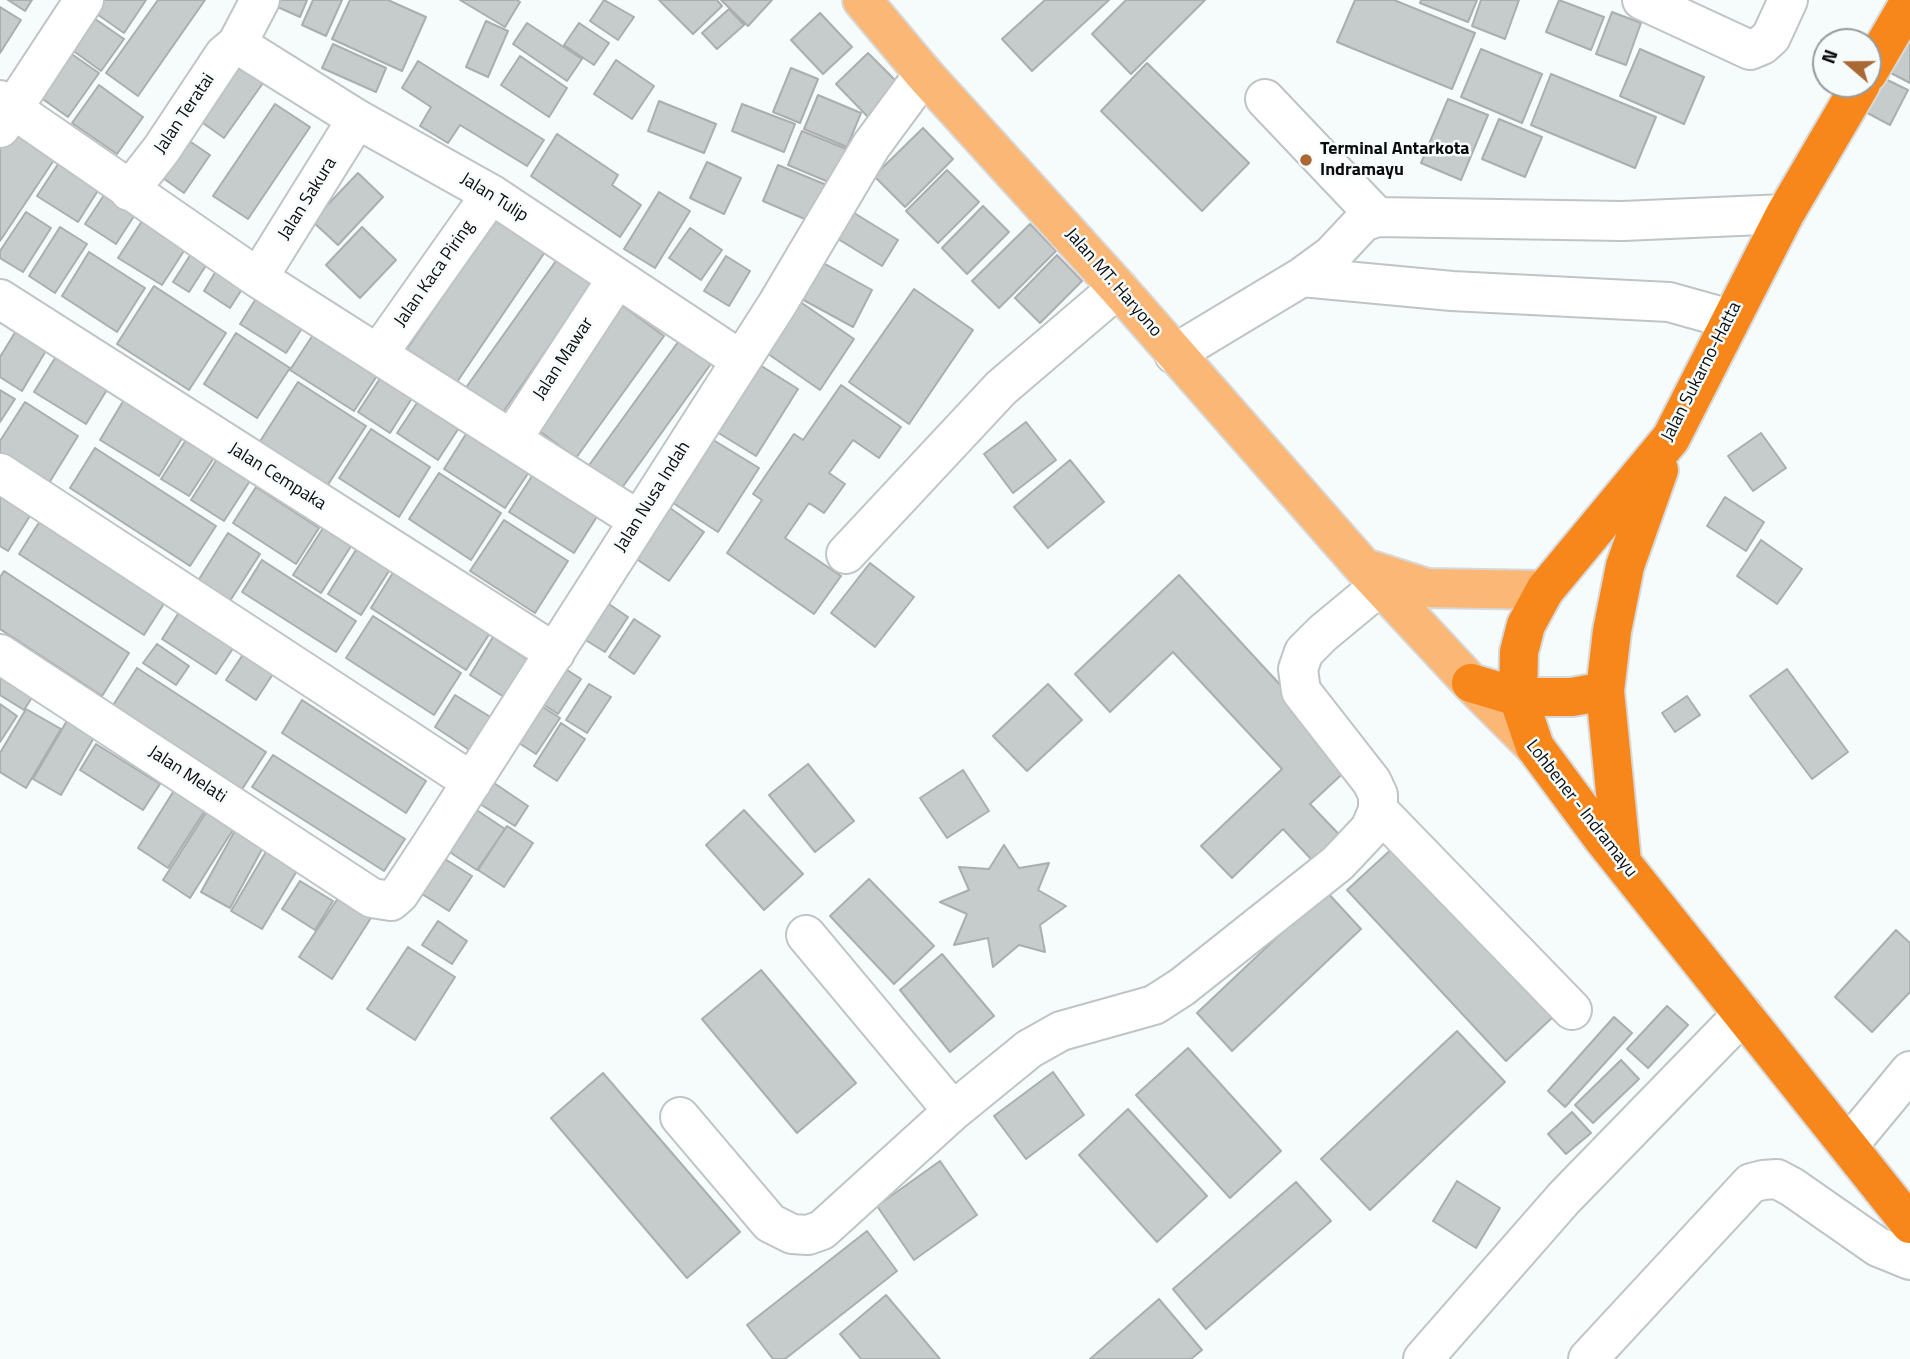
<!DOCTYPE html>
<html>
<head>
<meta charset="utf-8">
<style>
	body { margin:0 }
	#map { position:relative; width:1910px; height:1359px; overflow:hidden; background:#f6fbfc; font-family:"Titillium Web",sans-serif }
	canvas { display:block }
	.north { position:absolute; left:1812px; top:28px; width:70px; height:70px; box-sizing:border-box; background:#f6fbfc; border:2px solid #989b9c; border-radius:50%; rotate:290deg; font-size:19px; font-weight:700; line-height:28px; text-align:center; color:#0a0c0c }
	.north::after { content:''; display:block; margin:auto; width:24px; height:32px; background:#aa6835; clip-path:polygon(50% 0,100% 100%,50% 72%,0 100%) }
</style>
</head>
<body>
<div id="map">
<canvas width="1910" height="1359"></canvas>
<div class="north">N</div>
</div>
<script>
const ctx = document.querySelector('canvas').getContext('2d');
ctx.lineJoin = 'round';
function paint(path, color) { ctx.fillStyle = color; ctx.fill(path, 'evenodd'); }
const poly = rows => new Path2D(rows.map(r => 'M' + r).join(''));
function strokePath(path, color, width, dash) { ctx.strokeStyle = color; ctx.lineWidth = width; ctx.lineCap = dash ? 'butt' : 'round'; ctx.setLineDash(dash || []); ctx.stroke(path); }
function drawText(font, color, halo, rows, align = 'center') {
  ctx.font = font + ' "Titillium Web",sans-serif'; ctx.lineWidth = 5; ctx.setLineDash([]); ctx.textBaseline = 'middle'; ctx.strokeStyle = halo; ctx.fillStyle = color; for (const [text, x, y, turn = 0] of rows) {
    ctx.save(); ctx.translate(x, y); ctx.rotate((+turn || 0) * Math.PI / 180); ctx.textAlign = isNaN(turn) ? turn : align; if (halo) ctx.strokeText(text, 0, 0); ctx.fillText(text, 0, 0); ctx.restore();
  }
}
const building = poly([
	[8,0,32,0,25,11,8,0],
	[88,0,146,0,124,33,84,5,88,0],
	[158,0,205,0,138,96,106,73,158,0],
	[272,0,307,0,300,17,271,4,272,0],
	[313,0,342,0,326,36,302,25,313,0],
	[350,0,388,0,426,17,402,71,332,39,350,0],
	[460,0,517,0,520,2,505,27,460,0],
	[604,0,634,17,618,40,590,21,604,0],
	[659,0,717,0,722,6,693,34,659,0],
	[721,0,772,0,748,26,721,0],
	[1045,0,1109,0,1032,71,1002,39,1045,0],
	[1126,0,1205,0,1131,74,1092,34,1126,0],
	[1355,0,1394,0,1475,33,1452,89,1337,42,1355,0],
	[1421,0,1477,0,1468,22,1420,3,1421,0],
	[1481,0,1519,0,1505,39,1472,26,1481,0],
	[1559,0,1604,17,1591,50,1546,32,1559,0],
	[0,7,21,20,0,53,0,7],
	[729,9,744,25,717,49,702,33,729,9],
	[85,12,124,39,101,71,64,44,85,12],
	[1612,12,1641,23,1626,65,1596,54,1612,12],
	[820,13,852,47,823,74,791,40,820,13],
	[486,21,508,31,488,77,466,67,486,21],
	[527,23,582,59,567,81,513,44,527,23],
	[579,23,609,43,594,65,564,45,579,23],
	[1910,36,1910,83,1891,73,1910,36],
	[333,44,386,68,376,92,322,68,333,44],
	[60,46,99,73,68,117,30,90,60,46],
	[1481,49,1542,74,1522,123,1461,97,1481,49],
	[1640,49,1704,77,1684,124,1620,96,1640,49],
	[231,50,268,76,224,138,186,111,231,50],
	[868,53,900,85,868,117,836,84,868,53],
	[520,56,567,88,549,117,501,85,520,56],
	[616,60,654,86,632,119,594,94,616,60],
	[418,61,544,140,527,166,460,125,448,143,420,126,431,107,402,88,418,61],
	[1147,63,1249,163,1202,211,1101,111,1147,63],
	[791,68,818,79,800,123,773,112,791,68],
	[1551,74,1656,117,1635,168,1531,125,1551,74],
	[1875,74,1908,90,1890,125,1858,108,1875,74],
	[99,85,143,117,117,154,72,123,99,85],
	[818,95,861,113,847,147,804,129,818,95],
	[1448,99,1488,115,1461,180,1421,163,1448,99],
	[659,101,716,124,704,153,648,131,659,101],
	[275,104,310,127,248,219,213,196,275,104],
	[742,104,795,124,784,152,732,131,742,104],
	[1499,119,1542,137,1525,177,1482,159,1499,119],
	[14,121,60,151,0,241,0,141,14,121],
	[923,128,953,159,905,207,874,176,923,128],
	[802,131,846,149,831,183,788,165,802,131],
	[179,134,210,155,184,193,153,171,179,134],
	[557,134,618,175,612,185,641,205,620,237,531,176,557,134],
	[66,152,106,178,78,222,37,196,66,152],
	[707,162,741,178,724,214,690,198,707,162],
	[778,165,829,186,814,223,763,201,778,165],
	[947,170,979,202,938,243,906,211,947,170],
	[358,173,383,197,338,245,312,221,358,173],
	[112,183,143,202,116,244,85,224,112,183],
	[659,192,690,211,655,268,624,249,659,192],
	[983,206,1009,232,967,274,942,248,983,206],
	[846,208,898,240,882,266,830,234,846,208],
	[26,212,51,228,23,272,0,258,0,251,26,212],
	[500,212,549,246,457,382,407,349,500,212],
	[146,215,189,243,162,285,118,258,146,215],
	[1030,224,1056,251,999,308,972,281,1030,224],
	[60,227,87,244,55,293,29,276,60,227],
	[362,227,396,260,360,298,326,265,362,227],
	[690,228,722,250,701,280,669,258,690,228],
	[198,243,214,253,189,292,173,282,198,243],
	[89,252,145,288,117,332,62,296,89,252],
	[1057,255,1082,281,1040,323,1015,298,1057,255],
	[726,256,750,271,729,306,704,291,726,256],
	[558,258,593,283,501,415,465,389,558,258],
	[818,260,872,290,853,327,798,297,818,260],
	[222,261,249,278,230,308,204,291,222,261],
	[154,286,226,333,189,390,117,344,154,286],
	[264,286,310,316,286,353,240,324,264,286],
	[914,289,973,330,909,424,849,382,914,289],
	[799,301,854,339,820,390,764,351,799,301],
	[623,306,664,336,576,458,534,427,623,306],
	[322,321,386,362,354,411,290,370,322,321],
	[16,331,47,349,22,391,0,377,0,357,16,331],
	[236,333,290,368,257,418,204,384,236,333],
	[681,338,713,361,619,492,587,468,681,338],
	[57,355,108,388,86,424,34,392,57,355],
	[755,362,798,389,756,456,712,429,755,362],
	[383,374,414,395,390,433,358,412,383,374],
	[298,382,366,426,327,486,259,443,298,382],
	[841,385,901,427,879,458,853,440,829,473,845,484,824,513,809,503,785,538,841,576,814,614,727,553,762,500,753,494,794,434,803,440,841,385],
	[0,390,15,399,0,422,0,390],
	[425,391,466,417,438,460,397,433,425,391],
	[125,398,184,435,159,476,100,440,125,398],
	[25,402,78,436,49,483,0,452,0,441,25,402],
	[1026,422,1056,460,1013,493,984,454,1026,422],
	[471,426,533,466,505,508,444,469,471,426],
	[193,429,221,447,189,496,161,479,193,429],
	[371,429,430,467,399,517,339,478,371,429],
	[1761,433,1786,468,1753,491,1728,456,1761,433],
	[710,438,759,468,718,532,670,501,710,438],
	[95,448,216,526,190,566,70,488,95,448],
	[224,448,257,470,224,521,191,500,224,448],
	[1070,460,1104,502,1048,548,1014,507,1070,460],
	[539,465,603,507,574,553,509,512,539,465],
	[439,473,501,513,471,560,409,519,439,473],
	[256,487,319,528,296,564,233,523,256,487],
	[0,490,33,511,8,551,0,546,0,490],
	[1725,497,1764,522,1746,551,1707,526,1725,497],
	[670,508,704,532,669,581,635,558,670,508],
	[504,520,568,561,535,613,470,571,504,520],
	[40,521,165,602,144,635,19,554,40,521],
	[327,522,355,540,321,593,293,575,327,522],
	[228,533,260,554,228,604,196,584,228,533],
	[1761,540,1802,569,1777,604,1737,576,1761,540],
	[361,542,394,563,361,615,328,594,361,542],
	[262,560,356,621,336,652,242,592,262,560],
	[870,563,914,597,875,647,831,613,870,563],
	[4,571,129,653,102,696,0,629,0,577,4,571],
	[394,571,490,633,466,670,371,608,394,571],
	[1179,575,1353,764,1310,804,1352,848,1325,874,1283,829,1232,878,1201,846,1282,769,1173,652,1110,712,1075,674,1179,575],
	[603,600,628,617,605,652,579,636,603,600],
	[185,603,240,638,216,674,162,639,185,603],
	[373,616,461,673,434,715,346,658,373,616],
	[634,619,660,636,634,674,609,657,634,619],
	[493,637,531,662,507,699,470,675,493,637],
	[252,641,282,660,256,700,226,680,252,641],
	[157,644,189,666,176,685,143,663,157,644],
	[0,663,38,688,24,710,0,695,0,663],
	[137,668,266,752,239,794,110,710,137,668],
	[564,668,581,679,558,714,541,703,564,668],
	[1787,669,1848,752,1812,779,1750,696,1787,669],
	[589,684,611,697,587,733,566,720,589,684],
	[1048,684,1082,720,1027,771,993,736,1048,684],
	[455,695,492,718,471,751,435,727,455,695],
	[1687,696,1700,715,1675,732,1662,713,1687,696],
	[302,700,426,781,406,813,282,733,302,700],
	[535,702,560,718,536,754,511,738,535,702],
	[0,704,17,716,0,742,0,704],
	[26,709,61,729,26,788,0,772,0,753,26,709],
	[68,719,96,734,61,795,33,779,68,719],
	[561,723,585,739,557,781,534,766,561,723],
	[96,744,160,784,143,810,80,770,96,744],
	[273,755,405,839,384,871,252,787,273,755],
	[808,764,854,821,815,852,769,795,808,764],
	[963,770,989,811,947,838,920,798,963,770],
	[180,781,211,801,168,868,138,848,180,781],
	[494,783,528,806,515,826,480,804,494,783],
	[469,805,505,829,477,870,442,847,469,805],
	[209,808,236,825,190,898,163,880,209,808],
	[744,810,803,874,764,910,706,845,744,810],
	[507,826,533,843,504,887,478,870,507,826],
	[237,827,266,842,230,908,201,892,237,827],
	[270,845,301,864,262,929,231,911,270,845],
	[1004,845,1019,868,1049,863,1038,890,1066,906,1040,925,1045,952,1019,945,993,967,988,938,954,945,967,914,940,902,969,890,959,867,989,869,1004,845],
	[1395,846,1554,1016,1506,1061,1347,890,1395,846],
	[445,859,472,876,449,911,422,894,445,859],
	[869,879,934,946,894,984,830,916,869,879],
	[300,881,333,901,315,930,282,909,300,881],
	[344,889,376,910,332,979,299,957,344,889],
	[1326,891,1361,929,1232,1051,1197,1013,1326,891],
	[438,921,467,941,452,964,422,945,438,921],
	[1896,930,1910,943,1910,992,1872,1032,1835,997,1896,930],
	[408,947,455,977,415,1040,367,1009,408,947],
	[942,954,994,1016,950,1052,900,990,942,954],
	[761,970,856,1083,797,1133,702,1019,761,970],
	[1667,1006,1688,1025,1648,1068,1627,1049,1667,1006],
	[1614,1017,1632,1033,1565,1107,1548,1091,1614,1017],
	[1457,1031,1505,1082,1370,1210,1321,1159,1457,1031],
	[1188,1048,1281,1151,1230,1198,1136,1095,1188,1048],
	[1621,1060,1639,1079,1593,1123,1575,1105,1621,1060],
	[1053,1072,1084,1115,1026,1159,994,1116,1053,1072],
	[603,1073,740,1232,687,1278,551,1118,603,1073],
	[1128,1109,1207,1196,1157,1242,1079,1155,1128,1109],
	[1572,1112,1591,1133,1566,1154,1548,1134,1572,1112],
	[940,1161,977,1215,914,1260,877,1206,940,1161],
	[1457,1181,1500,1208,1476,1248,1433,1221,1457,1181],
	[1296,1182,1331,1221,1206,1329,1173,1289,1296,1182],
	[867,1231,897,1271,785,1359,773,1359,747,1325,867,1231],
	[886,1295,940,1359,861,1359,840,1334,886,1295],
	[1159,1299,1202,1350,1191,1359,1090,1359,1159,1299]
]);
paint(building, '#c6cbcc');
strokePath(building, '#aaaeaf', 2);
const minor = poly([
	[1642,0,1750,50,1762,45,1771,37,1788,0],
	[237,44,260,0],
	[1265,99,1377,217],
	[0,100,258,278,638,520],
	[0,128,84,0],
	[129,191,161,150,224,55,237,44,357,119,491,194,739,359],
	[1302,277,1452,291,1669,302,1730,319],
	[258,278,357,119],
	[0,299,555,653],
	[378,354,491,194],
	[1174,354,1302,277,1332,255,1363,222,1377,217,1623,221,1785,214],
	[512,439,616,280],
	[0,473,472,782],
	[846,554,1001,388,1118,288],
	[0,654,372,898,391,901,399,894,432,844,778,303,871,146,924,74],
	[1378,810,1572,1010],
	[806,935,953,1111],
	[680,1117,770,1223,792,1234,808,1235,822,1230,953,1111,1029,1049,1061,1031,1154,1005,1182,987,1338,863,1370,829,1378,810,1378,795,1372,782,1301,691,1298,669,1304,652,1323,633,1381,585],
	[1848,1146,1910,1071],
	[1423,1359,1564,1198,1743,1014],
	[1588,1359,1751,1183,1763,1180,1777,1179,1792,1187,1878,1247,1910,1260]
]);
const major = poly([
	[862,0,924,74,1118,288,1363,567,1471,683,1535,747],
	[1368,569,1427,588,1545,590]
]);
const highway = poly([
	[1868,73,1910,1],
	[1861,84,1785,214,1671,438,1545,590,1526,625,1519,652,1518,697,1535,747,1603,839,1910,1224],
	[1471,683,1518,697,1572,697,1605,691],
	[1622,862,1605,691,1612,631,1625,566,1659,470]
]);
strokePath(minor, '#bfc4c5', 42);
strokePath(major, '#d8d8d8', 42);
strokePath(highway, '#d8d8d8', 42);
strokePath(minor, '#fff', 38);
strokePath(major, '#fbb776', 38);
strokePath(highway, '#f8871b', 38);
for (const [x, y, r, color] of [
	[1306,160,7,"#aa6835"]
]) { const dot = new Path2D(); dot.arc(x, y, r, 0, 2 * Math.PI); ctx.fillStyle = color; ctx.fill(dot); strokePath(dot, '#f6fbfc', 2.5); }
drawText('18px', '#0a0c0c', '#f6fbfc', [
	["Jalan Teratai",185,114,-56],
	["Jalan Tulip",494,198,32],
	["Jalan Sakura",308,199,-58],
	["Jalan Kaca Piring",435,274,-55],
	["Jalan MT. Haryono",1113,283,49],
	["Jalan Mawar",564,359,-57],
	["Jalan Sukarno-Hatta",1702,372,-63],
	["Jalan Cempaka",277,477,32],
	["Jalan Nusa Indah",653,497,-58],
	["Jalan Melati",187,775,33],
	["Lohbener - Indramayu",1581,809,52]
]);
drawText('bold 18px', '#0a0c0c', '#f6fbfc', [
	["Terminal Antarkota",1320,150],
	["Indramayu",1320,171]
], 'left');
</script>
</body>
</html>
